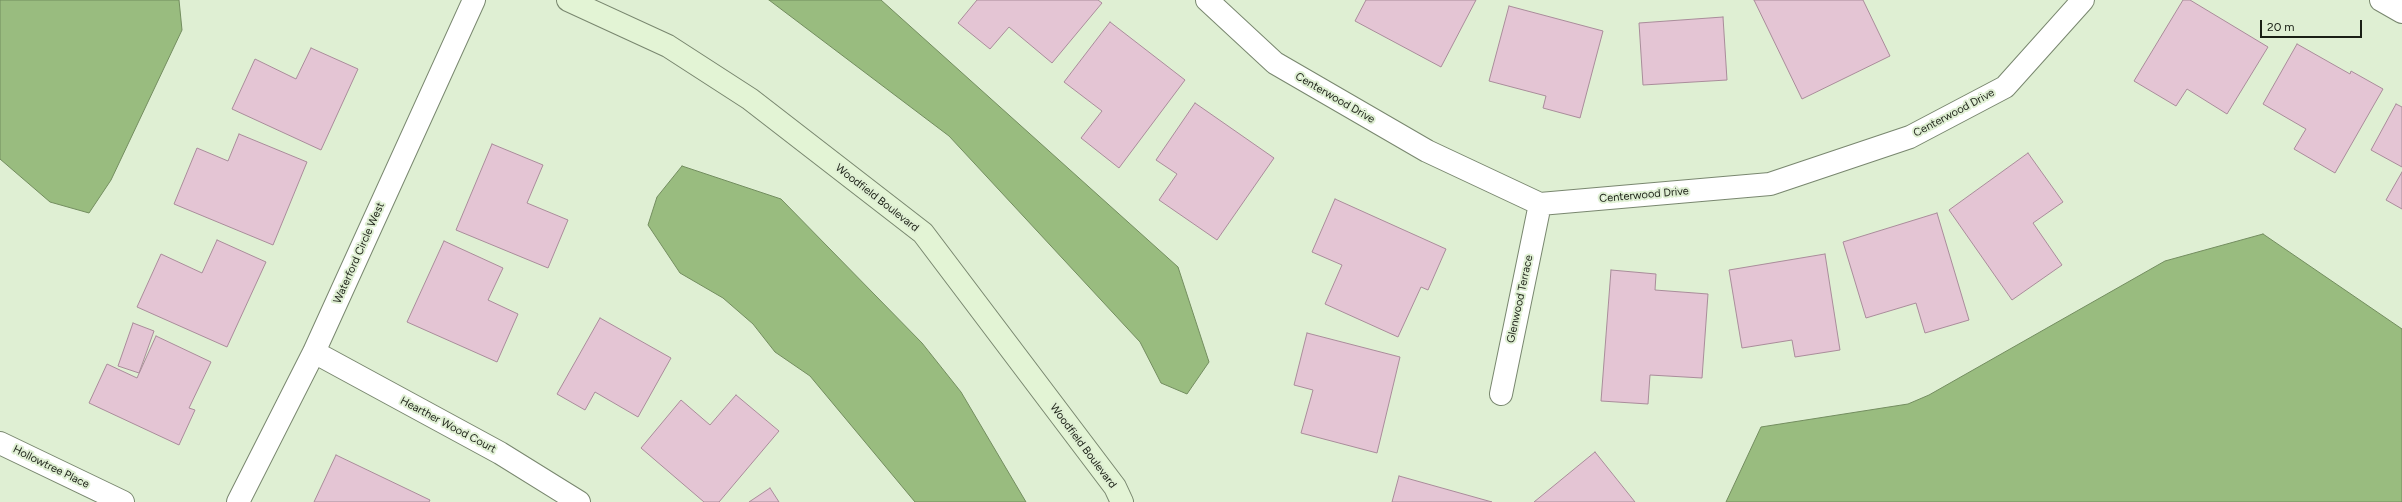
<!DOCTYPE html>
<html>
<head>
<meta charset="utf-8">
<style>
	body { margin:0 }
	#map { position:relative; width:2402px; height:502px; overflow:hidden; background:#dfefd3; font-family:Figtree,sans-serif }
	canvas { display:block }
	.scale { position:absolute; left:2260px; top:20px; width:102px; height:18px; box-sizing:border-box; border:2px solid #1a1f15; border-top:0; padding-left:5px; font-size:12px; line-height:14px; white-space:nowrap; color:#1a1f15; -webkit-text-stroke:3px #dfefd3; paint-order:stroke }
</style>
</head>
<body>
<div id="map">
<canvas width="2402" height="502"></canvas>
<div class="scale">20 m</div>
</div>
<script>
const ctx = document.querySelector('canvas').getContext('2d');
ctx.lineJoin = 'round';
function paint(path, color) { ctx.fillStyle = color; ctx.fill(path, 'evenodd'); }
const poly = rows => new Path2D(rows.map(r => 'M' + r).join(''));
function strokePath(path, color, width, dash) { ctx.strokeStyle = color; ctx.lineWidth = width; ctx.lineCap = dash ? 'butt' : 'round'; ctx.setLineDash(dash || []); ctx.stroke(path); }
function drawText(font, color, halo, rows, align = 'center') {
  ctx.font = font + ' Figtree,sans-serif'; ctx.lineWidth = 4; ctx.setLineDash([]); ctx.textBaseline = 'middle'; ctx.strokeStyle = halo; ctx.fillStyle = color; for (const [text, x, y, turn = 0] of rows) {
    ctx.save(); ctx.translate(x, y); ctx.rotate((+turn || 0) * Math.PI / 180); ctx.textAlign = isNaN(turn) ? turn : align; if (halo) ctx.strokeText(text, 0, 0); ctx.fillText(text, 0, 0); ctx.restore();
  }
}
const water = poly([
	[0,0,179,0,182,30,111,180,89,213,50,202,0,159,0,0],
	[769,0,881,0,1178,267,1209,362,1187,394,1161,383,1140,342,949,136,769,0],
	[682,166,781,199,922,343,961,392,1026,502,915,502,810,376,775,352,753,324,723,298,680,273,648,225,657,197,682,166],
	[2263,234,2402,329,2402,502,1726,502,1761,427,1908,404,1929,395,2165,261,2263,234]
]);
paint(water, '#99bc7f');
strokePath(water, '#738d5f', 1);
const building = poly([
	[977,0,1098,0,1102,3,1052,63,1009,27,990,49,958,23,977,0],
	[1366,0,1476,0,1441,67,1355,21,1366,0],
	[1754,0,1863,0,1890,56,1802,99,1754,0],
	[2183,0,2190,0,2268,47,2227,114,2187,89,2176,106,2134,81,2183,0],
	[1509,6,1603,31,1580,118,1543,108,1546,96,1489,81,1509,6],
	[1723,17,1727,80,1643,85,1639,23,1723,17],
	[1110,22,1185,80,1119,168,1081,138,1102,111,1064,82,1110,22],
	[2297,44,2350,74,2351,71,2383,89,2335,173,2294,149,2306,129,2263,104,2297,44],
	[311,48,358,69,321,150,232,109,255,59,296,79,311,48],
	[1195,103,1274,158,1217,240,1159,200,1177,174,1156,160,1195,103],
	[2396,104,2402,107,2402,167,2371,150,2396,104],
	[239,134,307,162,273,245,174,204,197,148,228,161,239,134],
	[492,144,543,165,527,203,568,220,548,268,456,230,492,144],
	[2028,153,2063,202,2033,223,2062,265,2012,300,1949,210,2028,153],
	[2402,172,2402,209,2386,200,2402,172],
	[1335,199,1446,249,1428,290,1421,287,1398,337,1325,304,1342,265,1312,252,1335,199],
	[1937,213,1969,320,1925,333,1916,303,1866,318,1843,242,1937,213],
	[217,240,266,262,227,347,137,307,161,254,202,273,217,240],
	[444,241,503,268,488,300,518,314,497,362,407,322,444,241],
	[1825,254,1840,350,1795,357,1792,340,1742,348,1729,270,1825,254],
	[1611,270,1656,274,1655,290,1708,294,1702,378,1650,375,1648,404,1601,401,1611,270],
	[600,318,671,358,638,417,595,392,585,410,557,394,600,318],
	[133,323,154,331,139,373,118,366,133,323],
	[1307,333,1400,357,1377,453,1301,433,1313,390,1294,385,1307,333],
	[156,336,211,362,189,408,195,410,179,445,89,403,107,364,137,378,156,336],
	[736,395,779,431,719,502,704,502,641,448,681,400,710,425,736,395],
	[1595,452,1635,502,1534,502,1595,452],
	[336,455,430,500,429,502,314,502,336,455],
	[1399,476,1492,502,1392,502,1399,476],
	[770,488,779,502,749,502,770,488]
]);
paint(building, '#e4c5d4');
strokePath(building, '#a98c9a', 1);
const street = poly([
	[1207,0,1275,63,1427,151,1540,204,1770,184,1910,137,2005,87,2083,0],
	[2381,0,2402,12],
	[314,352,500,453,579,502],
	[1501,394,1540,204],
	[0,443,123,502],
	[238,502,314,352,474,0]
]);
const secondary = poly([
	[568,0,668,46,750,99,923,233,1115,487,1122,502]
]);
strokePath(street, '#79876f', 24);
strokePath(secondary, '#79876f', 24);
strokePath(street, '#fff', 22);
strokePath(secondary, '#e3f4d5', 22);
drawText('11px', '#1a1f15', '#dfefd3', [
	["Centerwood Drive",1335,98,30],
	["Centerwood Drive",1954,113,-28],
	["Centerwood Drive",1644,195,-5],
	["Woodfield Boulevard",877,198,38],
	["Waterford Circle West",359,253,-66],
	["Glenwood Terrace",1520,299,-78],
	["Hearther Wood Court",448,425,28],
	["Woodfield Boulevard",1083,446,53],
	["Hollowtree Place",51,467,26]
]);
</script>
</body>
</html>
